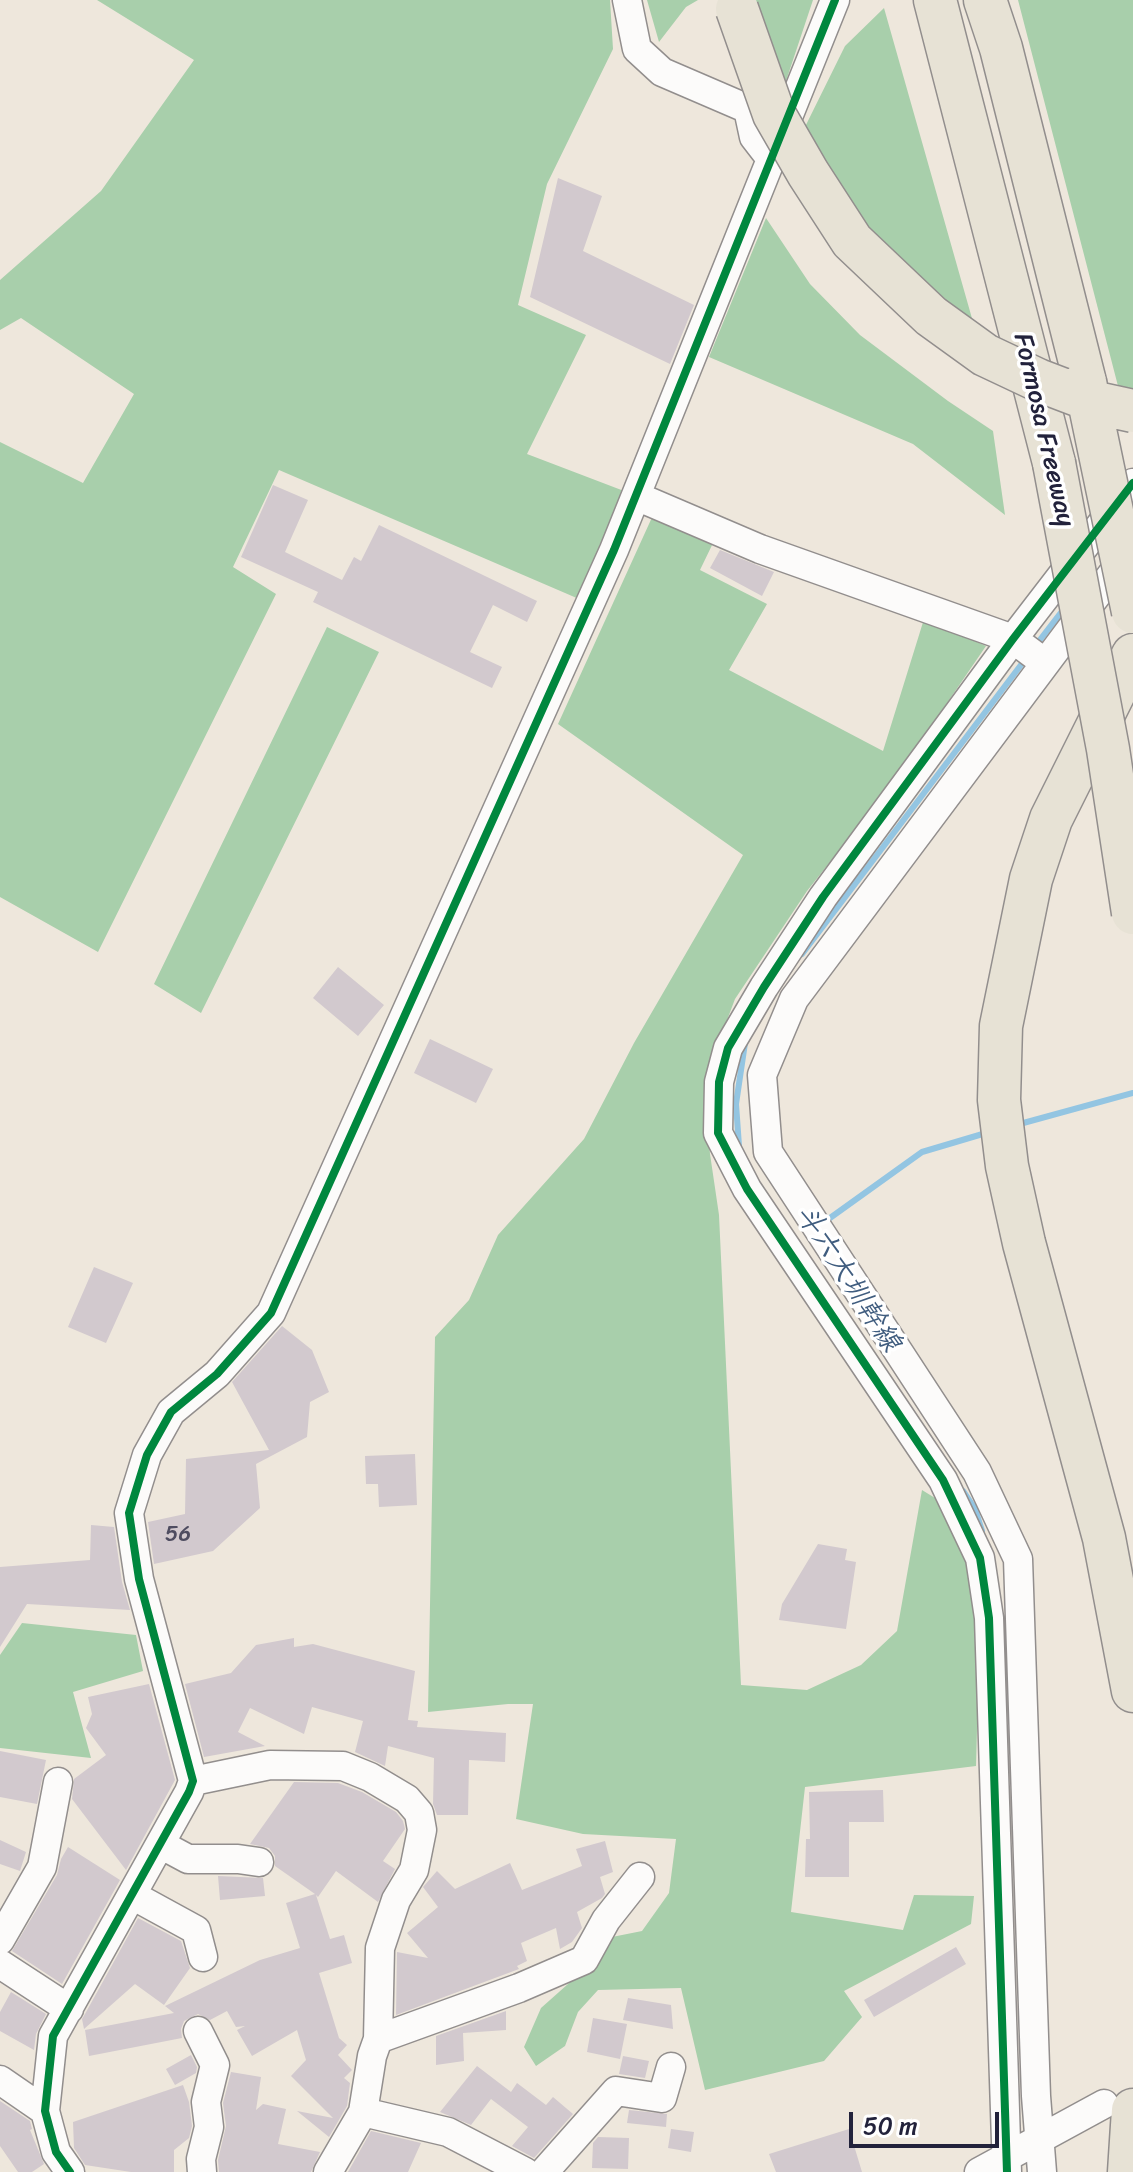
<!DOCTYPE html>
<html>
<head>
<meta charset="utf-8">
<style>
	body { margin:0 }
	#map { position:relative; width:1133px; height:2172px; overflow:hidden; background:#eee7dc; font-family:Sriracha,sans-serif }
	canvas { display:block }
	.scale { position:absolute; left:849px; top:2112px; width:150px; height:36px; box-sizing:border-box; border:4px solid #22223b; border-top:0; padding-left:10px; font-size:24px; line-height:28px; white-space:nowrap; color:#22223b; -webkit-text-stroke:6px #fff; paint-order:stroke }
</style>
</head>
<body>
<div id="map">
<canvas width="1133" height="2172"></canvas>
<div class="scale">50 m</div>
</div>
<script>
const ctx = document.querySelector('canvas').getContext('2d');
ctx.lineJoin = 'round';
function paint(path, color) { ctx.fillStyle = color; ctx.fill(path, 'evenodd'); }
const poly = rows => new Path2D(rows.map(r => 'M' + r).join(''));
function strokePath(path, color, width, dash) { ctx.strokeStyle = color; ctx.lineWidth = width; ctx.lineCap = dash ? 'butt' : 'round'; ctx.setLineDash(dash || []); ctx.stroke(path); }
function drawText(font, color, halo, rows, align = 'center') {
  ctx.font = font + ' Sriracha,"LXGW WenKai TC",sans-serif'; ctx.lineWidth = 7; ctx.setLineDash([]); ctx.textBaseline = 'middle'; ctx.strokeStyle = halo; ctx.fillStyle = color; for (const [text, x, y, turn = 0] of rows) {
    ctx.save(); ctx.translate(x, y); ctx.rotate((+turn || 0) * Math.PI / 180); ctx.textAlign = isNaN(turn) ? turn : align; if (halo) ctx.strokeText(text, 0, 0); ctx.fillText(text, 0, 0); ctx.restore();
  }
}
paint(poly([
	[97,0,610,0,613,49,547,184,518,305,586,335,527,454,624,491,579,599,279,470,233,567,276,594,98,952,0,897,0,442,83,483,134,394,21,318,0,330,0,280,101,191,194,60],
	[647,0,698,0,686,7,659,42],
	[754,0,813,0,781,96],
	[1018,0,1133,0,1133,391,1118,386],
	[884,8,975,329,873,235,803,131,845,46],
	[766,218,810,284,860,335,948,401,993,431,1005,515,913,444,709,357],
	[654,513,714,541,700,570,767,604,729,670,883,751,924,619,986,646,891,785,807,891,735,999,704,1081,710,1154,719,1215,741,1685,807,1690,861,1665,897,1631,922,1490,935,1498,981,1583,976,1766,805,1787,791,1912,903,1930,914,1895,974,1896,971,1924,844,1991,862,2017,824,2061,705,2090,681,1988,598,1990,578,2012,565,2046,536,2066,524,2047,541,2008,577,1976,607,1938,642,1931,669,1893,676,1839,583,1834,516,1819,533,1704,508,1704,428,1712,435,1337,469,1300,498,1235,584,1139,634,1043,743,855,558,724],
	[327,627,379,652,201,1013,154,984],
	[22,1623,136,1635,143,1671,73,1692,91,1758,0,1748,0,1655]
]), '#a8cfab');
strokePath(poly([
	[1036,645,1066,606],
	[802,954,1027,657],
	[1016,1125,1133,1093],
	[739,1146,736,1104,745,1043],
	[823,1223,922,1152,986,1133],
	[963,1491,975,1509,982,1531]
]), '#93c5e2', 6);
paint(poly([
	[558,178,602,196,583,251,694,305,670,364,530,297],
	[273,485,308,500,285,552,342,580,354,557,361,561,379,525,537,601,527,622,493,605,470,652,502,667,492,688,313,602,318,592,241,557],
	[720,550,774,572,762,596,710,568],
	[338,967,384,1005,358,1036,313,998],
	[430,1039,493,1069,476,1103,414,1073],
	[94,1267,133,1283,106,1343,68,1327],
	[282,1326,312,1350,329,1392,310,1402,307,1437,256,1464,260,1508,213,1551,154,1564,148,1522,185,1514,186,1459,269,1450,232,1382],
	[415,1454,417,1505,379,1507,378,1484,366,1484,365,1456],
	[91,1525,114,1527,122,1582,130,1610,27,1604,0,1647,0,1567,90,1560],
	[818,1544,847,1549,845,1560,856,1562,846,1629,779,1620,782,1604],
	[294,1638,294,1647,313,1644,415,1671,408,1720,418,1721,417,1727,506,1733,505,1762,469,1760,468,1815,437,1815,433,1804,434,1758,388,1746,385,1766,355,1752,363,1721,312,1707,304,1734,250,1708,238,1732,265,1746,204,1757,185,1684,231,1673,256,1645],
	[149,1684,175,1780,126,1870,72,1799,74,1779,106,1755,86,1728,92,1714,88,1697],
	[0,1751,46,1760,37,1804,0,1797],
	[294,1782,338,1783,362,1792,396,1812,403,1821,405,1829,383,1861,395,1869,378,1902,336,1871,318,1897,316,1895,330,1939,344,1935,352,1963,319,1973,339,2038,347,2045,338,2055,352,2070,344,2078,350,2083,347,2106,329,2137,297,2111,333,2118,291,2076,306,2060,297,2030,252,2056,237,2030,245,2026,236,2027,227,2011,210,2020,198,2014,184,2021,181,2029,182,2038,89,2056,85,2030,174,2013,165,2006,260,1960,300,1948,286,1903,315,1894,275,1866,275,1856,269,1848,250,1844],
	[883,1790,884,1822,849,1822,849,1877,805,1877,806,1839,810,1839,809,1792],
	[0,1840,26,1852,20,1871,0,1864],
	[605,1841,613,1872,600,1877,605,1894,602,1898,577,1912,582,1928,572,1942,560,1949,556,1928,521,1943,527,1961,517,1966,519,1969,396,2015,397,1952,428,1958,407,1933,438,1907,423,1887,437,1871,455,1889,510,1863,522,1890,582,1866,576,1849],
	[68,1847,120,1880,62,1984,12,1951,57,1875,61,1859],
	[218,1876,263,1878,265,1896,220,1900],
	[138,1918,181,1941,190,1968,164,2005,135,1984,84,2029,82,2019,85,2014],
	[956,1947,966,1964,874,2017,864,2000],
	[11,1992,46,2014,36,2034,34,2050,0,2031,0,2012],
	[628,1998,671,2005,673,2029,623,2020],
	[506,2011,506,2030,463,2033,464,2061,436,2065,436,2036],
	[593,2018,627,2024,620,2059,587,2052],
	[191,2055,197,2067,196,2073,175,2085,166,2069],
	[623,2056,649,2061,645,2078,619,2074],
	[477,2066,511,2092,517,2083,546,2105,553,2097,573,2114,534,2158,512,2146,528,2127,491,2099,471,2125,440,2112],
	[231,2072,261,2077,256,2110,263,2104,286,2109,278,2144,320,2152,311,2172,219,2172,218,2160,226,2126,223,2103],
	[183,2085,189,2102,192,2126,189,2138,174,2150,174,2172,131,2172,85,2165,74,2148,73,2122],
	[0,2101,30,2121,32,2129,30,2130,44,2164,32,2172,18,2172,0,2146],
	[629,2110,667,2114,666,2127,627,2123],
	[671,2129,694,2132,691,2152,668,2148],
	[849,2129,862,2172,776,2172,769,2154],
	[371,2131,421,2143,408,2172,348,2172],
	[598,2137,629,2138,628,2169,592,2168,593,2143]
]), '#d2c9ce');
const minor = poly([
	[627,0,637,49,662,72,748,109,754,137,771,159],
	[636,496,760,549,1013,639,1045,663],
	[193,1781,270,1765,343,1766,370,1777,407,1799,419,1813,422,1830,414,1870,396,1900,380,1948,378,2039,372,2056,363,2112,328,2172],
	[160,1844,188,1859,238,1859,259,1862],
	[132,1895,196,1930,203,1957],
	[0,1940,42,1867,58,1782],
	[0,1964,69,2009],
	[198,2031,215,2065,206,2102,209,2127,201,2159,202,2172],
	[378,2039,519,1988,584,1960,606,1920,640,1877],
	[0,2080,45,2111],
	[363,2112,448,2132,525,2172],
	[70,2172,56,2152,45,2111,53,2036,189,1792,193,1781,139,1579,129,1513,147,1455,171,1412,217,1374,271,1313,614,550,835,0],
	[544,2172,616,2091,662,2098,671,2067],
	[979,2172,1104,2104],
	[1007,2172,989,1618,980,1558,943,1480,747,1189,718,1133,719,1082,728,1048,764,987,823,897,1013,639,1133,483],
	[1042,2172,1036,2096,1018,1559,977,1472,768,1152,762,1075,794,999,1128,553]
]);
const highway = poly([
	[935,0,1054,463],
	[985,0,1001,48,1085,382],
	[1133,655,1051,819,1031,879,1001,1026,999,1100,1007,1166,1024,1243,1104,1538,1133,1691],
	[1129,2172,1133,2110]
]);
strokePath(minor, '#928e8d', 31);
strokePath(highway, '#928e8d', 45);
strokePath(minor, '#fcfbfa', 28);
strokePath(highway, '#e7e2d5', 42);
const highwayBridge = poly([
	[737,9,774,114,808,173,852,241,931,316,985,355,1038,380,1101,404,1133,411],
	[1085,382,1133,612],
	[1054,463,1108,749,1133,913]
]);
strokePath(highwayBridge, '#928e8d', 45, []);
strokePath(highwayBridge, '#e7e2d5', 42);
strokePath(poly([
	[70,2172,56,2152,45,2111,53,2036,189,1792,193,1781,139,1579,129,1513,147,1455,171,1412,217,1374,271,1313,614,550,835,0],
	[1007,2172,989,1618,980,1558,943,1480,747,1189,718,1133,719,1082,728,1048,764,987,823,897,1013,639,1133,483]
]), '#00873e', 8);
drawText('22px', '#4e4c60', null, [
	["56",178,1535]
]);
drawText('26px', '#22223b', '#fff', [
	["Formosa Freeway",1043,430,77]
]);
drawText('italic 28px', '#405d7f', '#fff', [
	["斗六大圳幹線",847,1279,57]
]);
</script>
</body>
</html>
